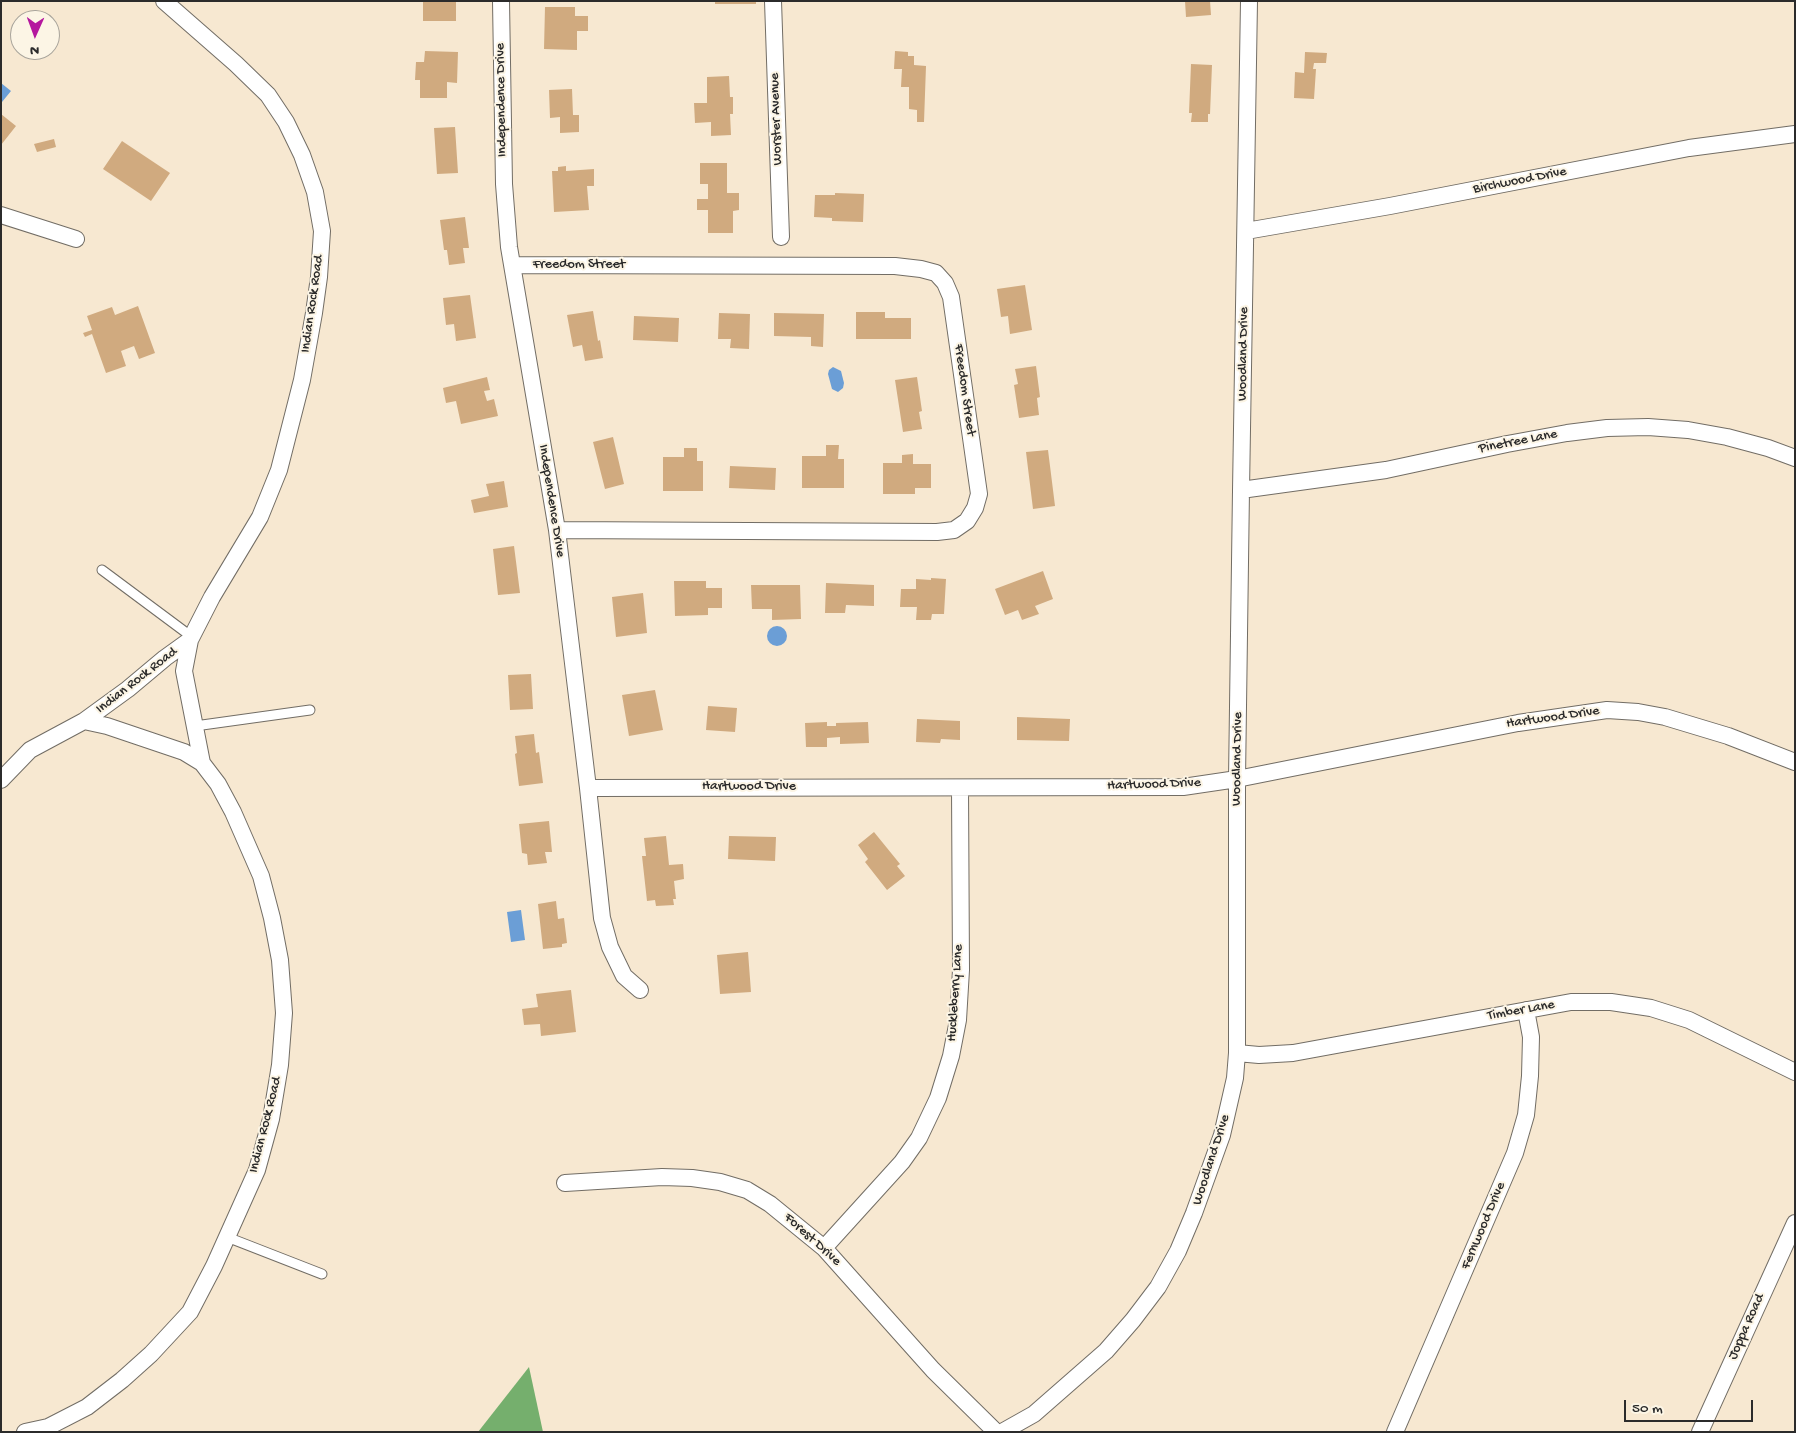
<!DOCTYPE html>
<html>
<head>
<meta charset="utf-8">
<style>
	body { margin:0 }
	#map { position:relative; width:1796px; height:1433px; overflow:hidden; background:#f7e8d1; font-family:"Gochi Hand",sans-serif }
	canvas { display:block }
	.frame { position:absolute; inset:0; border:2px solid #2b2b2b; pointer-events:none }
	.north { position:absolute; left:10px; top:10px; width:50px; height:50px; box-sizing:border-box; background:#fcf5e5; border:1px solid #a8a49b; border-radius:50%; rotate:182deg; font-size:14px; font-weight:700; line-height:20px; text-align:center; color:#2b2b2b }
	.north::after { content:''; display:block; margin:auto; width:18px; height:22px; background:#b5179e; clip-path:polygon(50% 0,100% 100%,50% 72%,0 100%) }
	.scale { position:absolute; left:1624px; top:1400px; width:129px; height:22px; box-sizing:border-box; border:2px solid #2b2b2b; border-top:0; padding-left:6px; font-size:15px; line-height:18px; white-space:nowrap; color:#2b2b2b; -webkit-text-stroke:4px #fcf5e5; paint-order:stroke }
</style>
</head>
<body>
<div id="map">
<canvas width="1796" height="1433"></canvas>
<div class="frame"></div>
<div class="north">N</div>
<div class="scale">50 m</div>
</div>
<script>
const ctx = document.querySelector('canvas').getContext('2d');
ctx.lineJoin = 'round';
function paint(path, color) { ctx.fillStyle = color; ctx.fill(path, 'evenodd'); }
const poly = rows => new Path2D(rows.map(r => 'M' + r).join(''));
function strokePath(path, color, width, dash) { ctx.strokeStyle = color; ctx.lineWidth = width; ctx.lineCap = dash ? 'butt' : 'round'; ctx.setLineDash(dash || []); ctx.stroke(path); }
function drawText(font, color, halo, rows, align = 'center') {
  ctx.font = font + ' "Gochi Hand",sans-serif'; ctx.lineWidth = 4; ctx.setLineDash([]); ctx.textBaseline = 'middle'; ctx.strokeStyle = halo; ctx.fillStyle = color; for (const [text, x, y, turn = 0] of rows) {
    ctx.save(); ctx.translate(x, y); ctx.rotate((+turn || 0) * Math.PI / 180); ctx.textAlign = isNaN(turn) ? turn : align; if (halo) ctx.strokeText(text, 0, 0); ctx.fillText(text, 0, 0); ctx.restore();
  }
}
paint(poly([
	[529,1367,543,1432,478,1432]
]), '#75af6d');
paint(poly([
	[1,83,11,91,2,102,1,102],
	[833,367,841,371,844,383,843,388,838,392,832,389,828,374,829,370],
	'767 636a10 10 0 1 1 20 0a10 10 0 1 1-20 0Z',
	[521,910,525,940,511,942,507,912]
]), '#6b9ed6');
paint(poly([
	[423,1,456,1,456,21,423,21],
	[715,1,756,1,756,4,715,4],
	[1185,1,1210,1,1211,15,1186,17],
	[545,7,575,7,575,16,588,16,588,31,577,31,577,50,544,49],
	[425,51,458,52,457,83,447,82,447,98,420,98,420,80,415,80,416,62,424,62],
	[895,51,908,52,908,56,914,56,914,65,926,66,924,122,917,122,917,110,909,109,909,87,901,87,902,69,894,69],
	[1305,52,1327,53,1326,63,1314,63,1313,69,1316,69,1314,99,1294,98,1295,72,1304,73],
	[1191,64,1212,65,1210,114,1208,114,1208,122,1191,122,1192,113,1189,113],
	[729,76,730,97,733,97,733,114,730,114,731,135,711,136,711,122,695,123,694,103,707,103,707,77],
	[572,89,573,115,579,115,579,132,560,133,560,117,550,118,549,90],
	[1,114,16,126,1,145],
	[455,127,458,173,437,174,434,128],
	[54,139,56,147,37,152,34,144],
	[122,141,170,173,151,201,103,169],
	[700,163,727,163,727,193,739,193,739,210,733,211,733,233,708,233,708,210,697,210,697,199,708,199,708,184,700,184],
	[566,166,566,171,594,169,594,186,587,186,589,210,554,212,552,171,558,171,558,167],
	[835,193,864,194,863,222,832,221,832,218,814,217,815,195,835,195],
	[465,217,469,248,463,248,465,263,449,265,447,250,444,250,440,220],
	[1025,285,1032,330,1010,334,1008,316,1001,317,997,289],
	[470,295,476,338,456,341,454,324,446,325,443,298],
	[138,306,155,353,139,359,134,346,121,351,126,366,106,373,92,334,85,337,83,333,92,330,87,316,112,307,115,315],
	[593,311,598,341,600,340,603,358,585,361,582,345,573,347,567,315],
	[856,312,885,312,885,318,911,318,911,339,856,339],
	[719,313,750,314,749,349,730,348,731,339,718,339],
	[774,313,824,314,823,347,811,346,811,337,774,336],
	[634,316,679,318,678,342,633,340],
	[1036,366,1040,397,1037,398,1039,415,1019,418,1014,385,1018,384,1015,369],
	[487,377,490,390,484,391,487,401,494,399,498,416,461,424,456,401,446,403,443,388],
	[917,377,922,411,919,412,922,429,903,432,895,380],
	[613,437,624,484,605,489,593,442],
	[826,445,839,445,838,459,844,459,844,488,802,488,802,456,826,456],
	[684,448,697,448,697,461,703,461,703,491,663,491,663,457,684,457],
	[1048,450,1055,506,1033,509,1026,452],
	[913,454,913,464,931,464,931,488,915,488,915,494,883,494,883,463,902,463,902,455],
	[730,466,776,468,775,490,729,488],
	[504,481,508,507,474,513,471,500,489,496,486,484],
	[514,546,520,593,498,595,493,549],
	[1043,571,1053,599,1035,606,1039,614,1022,620,1018,610,1005,615,995,589],
	[931,578,946,579,944,614,932,614,931,620,916,620,917,607,900,607,901,589,916,589,916,579,931,580],
	[674,581,706,581,706,588,722,588,722,608,708,608,708,615,675,616],
	[826,583,874,585,874,606,846,605,845,613,825,613],
	[751,585,800,585,801,619,772,620,772,609,752,609],
	[643,593,647,633,616,637,612,597],
	[531,674,533,709,510,710,508,675],
	[655,690,663,730,629,736,622,695],
	[708,706,737,708,735,732,706,730],
	[1017,717,1070,719,1069,741,1017,740],
	[917,719,960,721,960,740,941,739,940,743,916,742],
	[827,722,827,726,836,726,836,723,868,722,869,743,840,744,840,737,827,738,827,747,806,747,805,723],
	[534,734,536,753,539,752,543,783,519,786,515,754,517,753,515,736],
	[549,821,552,852,545,852,547,863,528,865,527,854,522,853,519,824],
	[874,832,900,864,897,866,905,876,887,890,865,862,868,859,858,845],
	[666,836,669,865,683,864,684,879,674,881,676,899,673,899,674,905,656,906,655,900,647,901,642,856,646,856,644,838],
	[729,836,776,837,775,861,728,859],
	[556,901,558,919,564,918,567,943,562,944,562,947,543,949,538,904],
	[748,952,751,992,720,994,717,955],
	[571,990,576,1032,541,1036,540,1024,524,1025,522,1009,538,1007,536,994]
]), '#d0aa7f');
const service = poly([
	[102,570,192,637],
	[195,726,310,710],
	[227,1237,322,1274]
]);
const minor = poly([
	[164,1,236,64,268,95,286,122,302,155,315,192,322,231,319,277,314,313,302,380,279,470,260,517,212,597,190,640,184,671,202,763],
	[501,1,504,184,509,247,557,530,588,788,602,918,610,947,624,976,640,990],
	[773,1,781,237],
	[1,215,76,239],
	[1246,231,1390,206,1689,148,1795,134],
	[512,265,895,266,921,269,936,273,945,283,951,297,979,494,975,508,967,521,954,530,937,532,557,530],
	[1241,490,1386,470,1507,444,1567,433,1607,428,1648,427,1688,430,1727,437,1768,448,1795,458],
	[84,721,128,689,165,658,190,640],
	[1,780,30,750,84,721,107,726,184,752,202,763,218,784,233,812,261,876,272,918,280,960,284,1013,280,1065,271,1119,257,1170,214,1266,190,1312,151,1354,122,1380,87,1407,48,1427,25,1432],
	[588,788,1183,787,1237,779,1518,723,1607,710,1638,712,1665,717,1728,736,1795,762],
	[1237,1053,1259,1055,1293,1053,1571,1002,1611,1002,1651,1008,1689,1020,1795,1072],
	[565,1183,662,1177,692,1178,720,1182,747,1190,770,1204,824,1248,933,1370,996,1432],
	[824,1248,902,1162,919,1138,938,1098,951,1056,958,1020,961,970,960,788],
	[1002,1432,1034,1414,1106,1351,1133,1320,1158,1287,1178,1251,1194,1213,1222,1135,1235,1078,1237,1053,1237,779,1241,490,1249,1],
	[1395,1432,1515,1153,1526,1115,1530,1076,1531,1037,1526,1010],
	[1700,1432,1795,1223]
]);
strokePath(service, '#726d65', 11);
strokePath(minor, '#726d65', 18);
strokePath(service, '#fff', 9);
strokePath(minor, '#fff', 16);
drawText('14px', '#2b2b2b', '#fcf5e5', [
	["Independence Drive",502,100,-91],
	["Worster Avenue",777,119,-92],
	["Birchwood Drive",1520,181,-11],
	["Freedom Street",579,265],
	["Indian Rock Road",313,304,-82],
	["Woodland Drive",1244,354,-89],
	["Freedom Street",964,390,82],
	["Pinetree Lane",1518,442,-11],
	["Independence Drive",551,501,81],
	["Indian Rock Road",137,681,-38],
	["Hartwood Drive",1553,718,-8],
	["Woodland Drive",1238,759,-89],
	["Hartwood Drive",1154,785,-2],
	["Hartwood Drive",749,787],
	["Huckleberry Lane",956,993,-86],
	["Timber Lane",1521,1011,-10],
	["Indian Rock Road",266,1125,-76],
	["Woodland Drive",1212,1160,-72],
	["Fernwood Drive",1484,1226,-67],
	["Forest Drive",812,1240,42],
	["Joppa Road",1747,1327,-66]
]);
</script>
</body>
</html>
